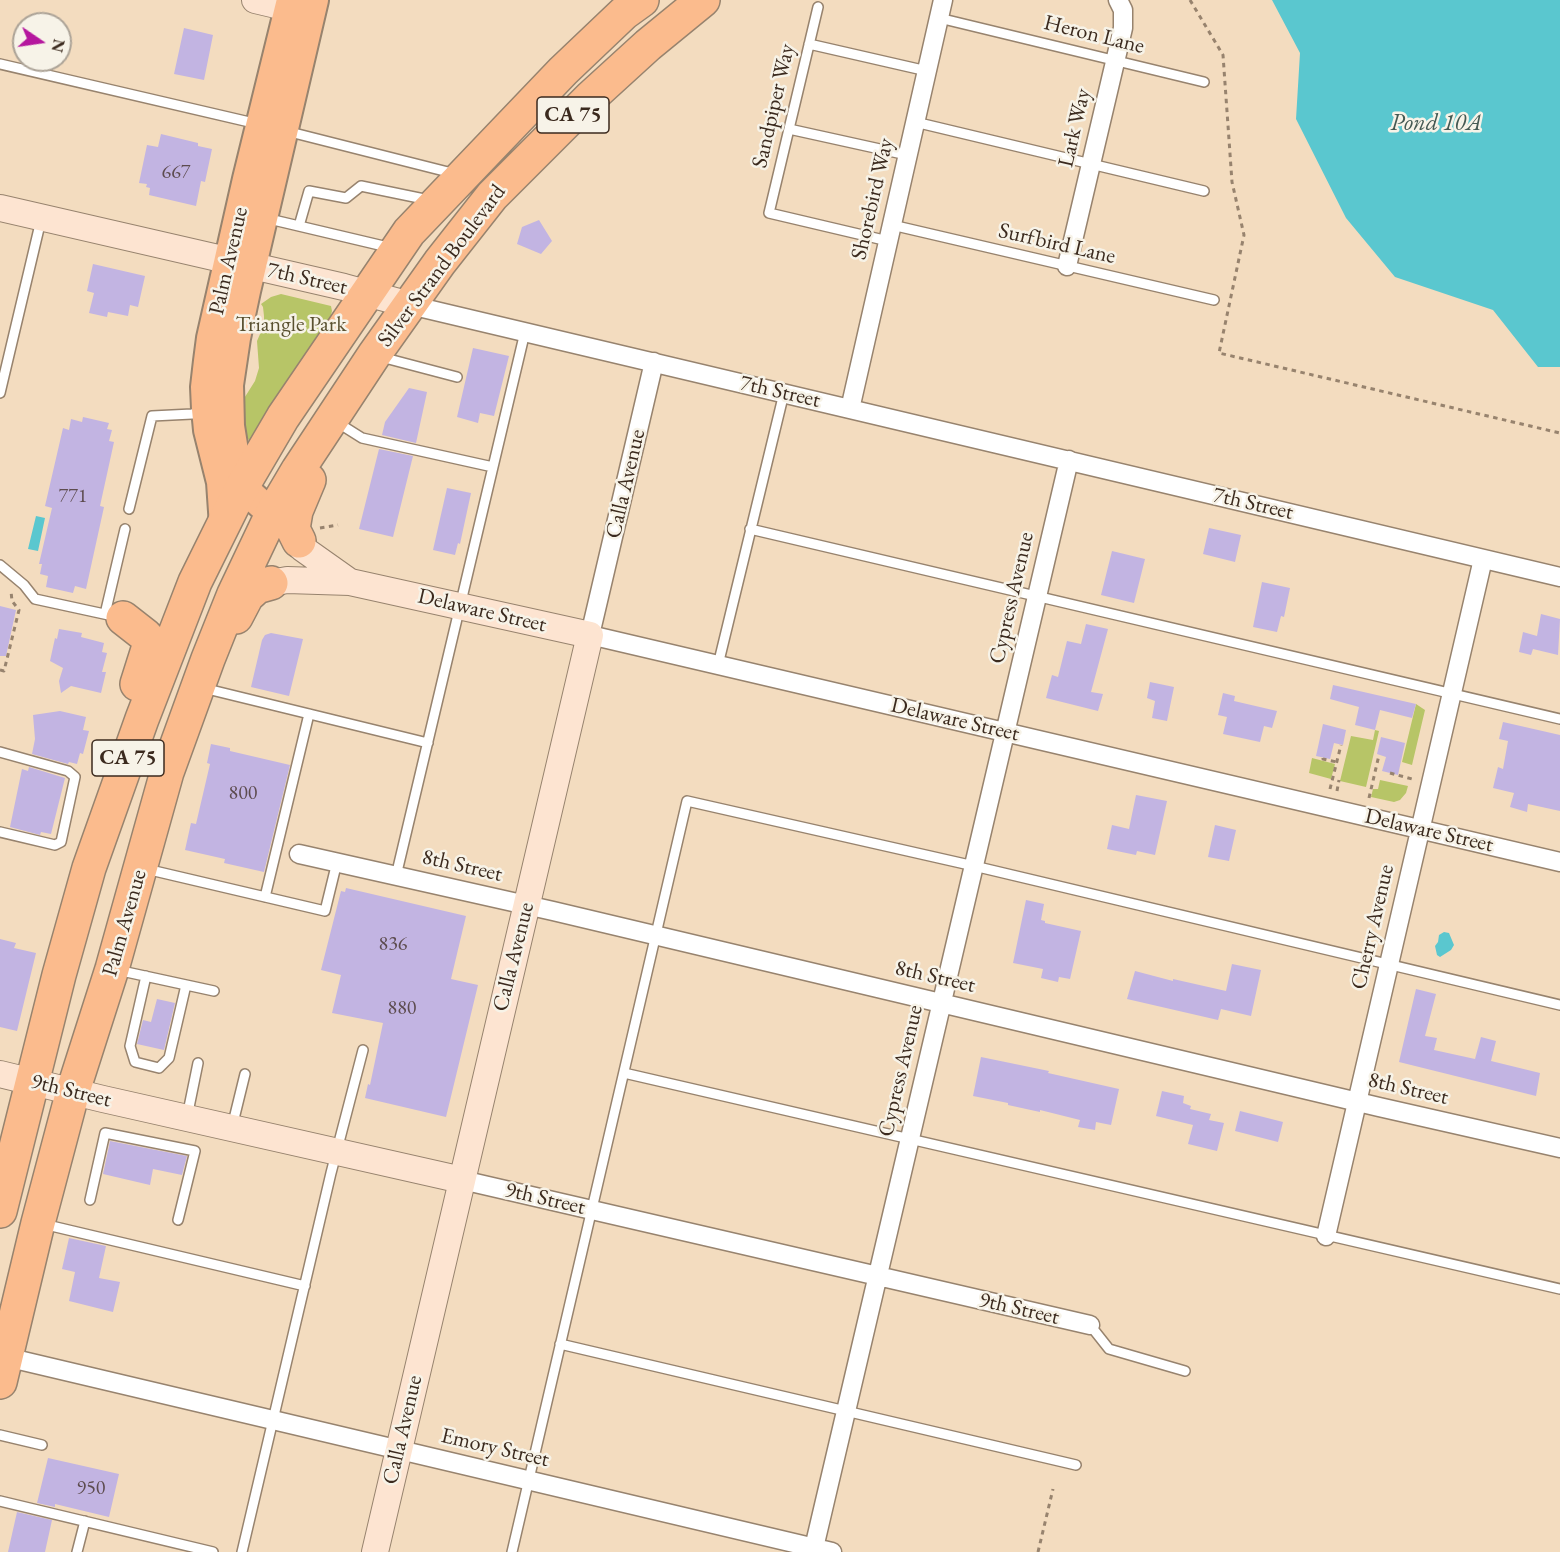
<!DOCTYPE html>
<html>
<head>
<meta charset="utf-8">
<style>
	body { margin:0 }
	#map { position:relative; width:1560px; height:1552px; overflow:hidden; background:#f3dcbf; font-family:"EB Garamond",serif }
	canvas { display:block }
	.north { position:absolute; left:12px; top:12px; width:60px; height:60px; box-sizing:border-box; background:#f7f3e8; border:2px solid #aca397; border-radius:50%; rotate:103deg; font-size:16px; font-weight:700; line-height:24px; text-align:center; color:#3b2a1e }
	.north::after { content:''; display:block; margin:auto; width:21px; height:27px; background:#b5179e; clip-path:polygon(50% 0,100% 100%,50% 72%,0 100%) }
</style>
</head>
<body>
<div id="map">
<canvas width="1560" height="1552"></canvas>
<div class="north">N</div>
</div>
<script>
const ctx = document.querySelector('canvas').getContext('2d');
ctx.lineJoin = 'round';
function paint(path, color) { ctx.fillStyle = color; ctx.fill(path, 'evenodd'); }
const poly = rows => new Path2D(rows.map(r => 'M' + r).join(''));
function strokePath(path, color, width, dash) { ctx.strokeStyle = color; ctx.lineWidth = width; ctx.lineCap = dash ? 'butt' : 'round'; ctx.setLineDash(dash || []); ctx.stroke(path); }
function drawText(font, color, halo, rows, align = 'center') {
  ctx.font = font + ' "EB Garamond",serif'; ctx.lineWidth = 5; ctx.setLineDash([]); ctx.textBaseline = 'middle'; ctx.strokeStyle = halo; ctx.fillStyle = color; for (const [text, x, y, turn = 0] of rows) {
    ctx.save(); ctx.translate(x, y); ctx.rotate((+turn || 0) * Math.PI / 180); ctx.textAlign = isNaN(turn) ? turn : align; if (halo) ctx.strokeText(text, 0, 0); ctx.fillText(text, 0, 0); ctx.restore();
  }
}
paint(poly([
	[281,294,331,306,332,311,330,319,322,328,251,440,244,439,243,400,255,381,259,368,257,341,264,325,264,316,263,307,261,304,271,297],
	[1416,704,1425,710,1412,765,1402,762],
	[1375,730,1379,731,1366,787,1340,781,1351,736,1373,740],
	[1312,758,1335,764,1331,779,1309,773],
	[1380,780,1408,786,1406,793,1400,800,1394,802,1371,797,1373,789,1378,789]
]), '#b7c567');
paint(poly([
	[1272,0,1560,0,1560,367,1538,367,1493,310,1395,277,1346,218,1296,119,1300,53],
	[36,516,45,518,38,551,28,549],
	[1444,932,1449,933,1454,945,1451,950,1440,957,1437,955,1435,946,1438,942,1439,935]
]), '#5ac7cf');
paint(poly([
	[184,28,213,35,204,80,174,74],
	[161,134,198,143,198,146,212,149,205,182,201,181,196,206,149,195,150,188,146,187,147,184,139,183,147,145,158,147],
	[539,220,552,241,541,254,517,244,522,227],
	[93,264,145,276,138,307,130,305,128,316,108,312,107,317,89,313,94,293,87,291],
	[473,348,509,356,494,416,480,413,478,423,457,417],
	[409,388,427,392,416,443,382,435,385,422],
	[83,417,109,423,107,429,112,430,109,441,114,442,100,506,104,507,86,589,75,586,73,593,46,587,48,576,40,574,42,564,39,564,52,508,45,506,63,428,69,430,71,419,82,422],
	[379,449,413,456,393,537,359,529],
	[447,488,471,493,460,544,458,543,455,555,433,550],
	[1209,528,1241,535,1235,562,1203,554],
	[1112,551,1145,559,1134,603,1101,595],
	[1262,582,1290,588,1284,617,1281,616,1277,632,1253,627],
	[0,606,16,610,6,656,0,656],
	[1541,614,1560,619,1558,655,1533,649,1531,655,1519,652,1523,632,1537,636],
	[1086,624,1108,629,1091,692,1103,694,1098,711,1046,698,1052,675,1058,677,1067,641,1081,644],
	[59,629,82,633,81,637,104,643,102,652,107,653,102,672,106,672,101,693,71,686,61,693,59,681,63,668,50,661,55,638,57,639],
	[271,633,303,639,289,696,251,687,262,640,265,635],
	[1150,682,1174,687,1167,721,1152,718,1155,701,1147,698],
	[1333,685,1416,704,1412,718,1380,710,1375,730,1355,725,1359,707,1330,699],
	[1223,693,1235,696,1234,701,1277,711,1272,728,1264,726,1260,742,1223,734,1227,717,1218,715],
	[60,711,86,717,83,730,89,731,83,754,80,753,77,764,69,762,68,764,32,754,35,739,33,715],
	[1503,722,1560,735,1560,811,1528,804,1527,812,1510,807,1514,793,1493,788,1498,767,1503,769,1508,741,1499,739],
	[1323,724,1346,730,1343,745,1334,743,1330,759,1316,756],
	[1381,737,1405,743,1398,775,1382,771,1386,757,1377,754],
	[211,744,230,748,230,751,290,765,264,872,224,863,225,859,185,850,191,823,196,824,210,764,207,763],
	[29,767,65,778,51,834,41,832,40,835,10,827,22,769,28,771],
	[1136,795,1167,801,1155,855,1137,851,1136,855,1107,849,1112,825,1129,829],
	[1215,825,1236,830,1229,861,1208,857],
	[346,888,466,916,451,979,478,985,446,1117,365,1098,368,1084,370,1085,383,1023,332,1013,341,975,321,970,341,891,345,892],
	[1026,900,1044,904,1041,920,1045,921,1045,923,1081,931,1070,979,1059,977,1058,982,1041,978,1043,969,1013,963],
	[0,939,16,943,14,948,36,953,17,1031,0,1027],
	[1232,964,1261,970,1251,1016,1221,1009,1218,1020,1127,999,1135,971,1173,981,1173,979,1226,991],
	[1416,989,1436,994,1425,1036,1437,1038,1434,1050,1475,1059,1481,1037,1496,1041,1491,1061,1540,1073,1536,1096,1399,1062],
	[157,999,175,1003,164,1050,137,1044,143,1020,151,1022],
	[981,1057,1049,1071,1048,1073,1119,1089,1111,1125,1096,1122,1095,1130,1078,1127,1080,1120,1040,1110,1040,1112,1008,1105,1008,1103,973,1096],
	[1162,1091,1184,1096,1183,1103,1191,1106,1190,1109,1211,1114,1209,1120,1224,1123,1217,1151,1188,1144,1193,1125,1156,1116],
	[1240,1111,1283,1122,1278,1142,1235,1131],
	[110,1141,187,1156,182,1175,153,1169,150,1185,103,1174],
	[69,1238,106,1246,99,1278,120,1282,113,1312,69,1301,75,1272,62,1269],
	[48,1458,119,1474,109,1517,55,1504,55,1507,37,1503],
	[17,1512,52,1520,45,1552,8,1552]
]), '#c2b4e2');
const lane = poly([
	[818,7,769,213,888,241],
	[939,18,1204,82],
	[809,44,927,71],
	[0,64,258,124],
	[915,122,1204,191],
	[789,129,907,155],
	[286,131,456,174],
	[265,218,392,248],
	[892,225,1214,300],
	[299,226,309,191,346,198,361,186,429,200],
	[381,357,457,377],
	[0,393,41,220],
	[335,421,362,438,493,467],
	[129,509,152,416,192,414,204,410],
	[750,529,1560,719],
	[0,565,24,585,35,599,118,617],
	[105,614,125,529],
	[718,665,784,393],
	[203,688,428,743],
	[0,752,68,771,75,777,61,842,55,845,0,832],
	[146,869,325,911,337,862],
	[396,876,525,332],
	[265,897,309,714],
	[117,970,214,991],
	[146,976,130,1046,135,1062,159,1068,169,1058,186,985],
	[624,1073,1560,1289],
	[187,1117,198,1063],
	[232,1127,245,1074],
	[90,1200,105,1133,195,1151,178,1220],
	[43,1224,305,1286],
	[1090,1325,1109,1349,1185,1371],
	[560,1344,1076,1465],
	[0,1435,42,1445],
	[0,1501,213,1552],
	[77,1552,85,1521],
	[242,1552,331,1173,363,1050],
	[512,1552,687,801,974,866,1560,1005]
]);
const street = poly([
	[1067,266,1123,28,1123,10,1118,0],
	[410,305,1560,577],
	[654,362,590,635,1560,862],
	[850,409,943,0],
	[299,854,553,911,1379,1107,1560,1148],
	[462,1180,1090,1325],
	[1326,1236,1483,559],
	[6,1357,832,1552],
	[813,1552,1069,460]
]);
const secondary = poly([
	[255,0,310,13],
	[0,208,344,287,410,305],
	[299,541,302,548,350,582],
	[271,583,287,580,350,582,590,635,375,1552],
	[0,1074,103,1099,462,1180]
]);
const primary = poly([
	[272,514,242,487,237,470,230,426,229,385,236,338,246,291,314,0],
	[224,526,221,482,208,430,206,409,205,387,208,361,211,338,247,179,291,0]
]);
const highway = poly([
	[299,541,293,529,296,511,309,480],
	[236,617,247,596,257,587,271,583],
	[123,618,146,636,149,646,137,684],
	[0,1211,59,975,89,868,142,719,195,582,242,487,283,417,409,232,563,71,624,13,642,0],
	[0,1382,38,1223,73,1091,112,969,167,772,208,659,234,594,272,514,298,470,374,355,440,262,492,196,591,97,648,45,703,0]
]);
strokePath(lane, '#97836e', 12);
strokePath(street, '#97836e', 21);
strokePath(secondary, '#97836e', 28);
strokePath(primary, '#97836e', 32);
strokePath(highway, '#97836e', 36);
strokePath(poly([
	[1190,0,1223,55,1232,182,1244,235,1219,353,1560,433],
	[320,528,338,525],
	[0,670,4,671,19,610,12,601,11,591],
	[1323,758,1323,759,1337,762],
	[1390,773,1412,779],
	[1330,789,1341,745],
	[1337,791,1339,780],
	[1369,798,1379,755],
	[1038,1552,1053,1489]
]), '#97836e', 3, [4.5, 4.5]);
strokePath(lane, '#fff', 9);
strokePath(street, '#fff', 18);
strokePath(secondary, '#fde4d1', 26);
strokePath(primary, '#fbbb8d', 28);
strokePath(highway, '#fbbb8d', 33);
drawText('20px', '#5d4c4f', null, [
	["667",176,173],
	["771",73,497],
	["800",243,794],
	["836",393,945],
	["880",402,1009],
	["950",91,1489]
]);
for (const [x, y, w] of [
	[573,115,72],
	[128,758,72]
]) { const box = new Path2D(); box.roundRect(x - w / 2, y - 18, w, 36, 4.5); ctx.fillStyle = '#f7f3e8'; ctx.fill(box); strokePath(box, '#3b2a1e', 1.5); }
drawText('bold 21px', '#3b2a1e', null, [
	["CA 75",573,115],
	["CA 75",128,758]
]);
drawText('22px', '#3b2a1e', '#f7f3e8', [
	["Heron Lane",1094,35,14],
	["Sandpiper Way",774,106,-77],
	["Lark Way",1075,128,-77],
	["Shorebird Way",873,199,-77],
	["Surfbird Lane",1057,244,13],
	["Palm Avenue",229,261,-77],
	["Silver Strand Boulevard",442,266,-53],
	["7th Street",307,279,13],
	["7th Street",780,392,13],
	["Calla Avenue",626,484,-77],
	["7th Street",1253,504,13],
	["Cypress Avenue",1012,598,-77],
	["Delaware Street",482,611,13],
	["Delaware Street",955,720,13],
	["Delaware Street",1429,831,13],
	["8th Street",462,866,13],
	["Palm Avenue",125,923,-74],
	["Cherry Avenue",1373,927,-77],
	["Calla Avenue",514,957,-76],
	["8th Street",935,977,13],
	["Cypress Avenue",901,1071,-77],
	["8th Street",1408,1089,13],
	["9th Street",71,1091,14],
	["9th Street",545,1199,13],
	["9th Street",1019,1309,13],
	["Calla Avenue",403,1430,-77],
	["Emory Street",495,1448,13]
]);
drawText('22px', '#5a5130', '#f7f3e8', [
	["Triangle Park",291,325]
]);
drawText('italic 24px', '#445953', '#f7f3e8', [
	["Pond 10A",1436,123]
]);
</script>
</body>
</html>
